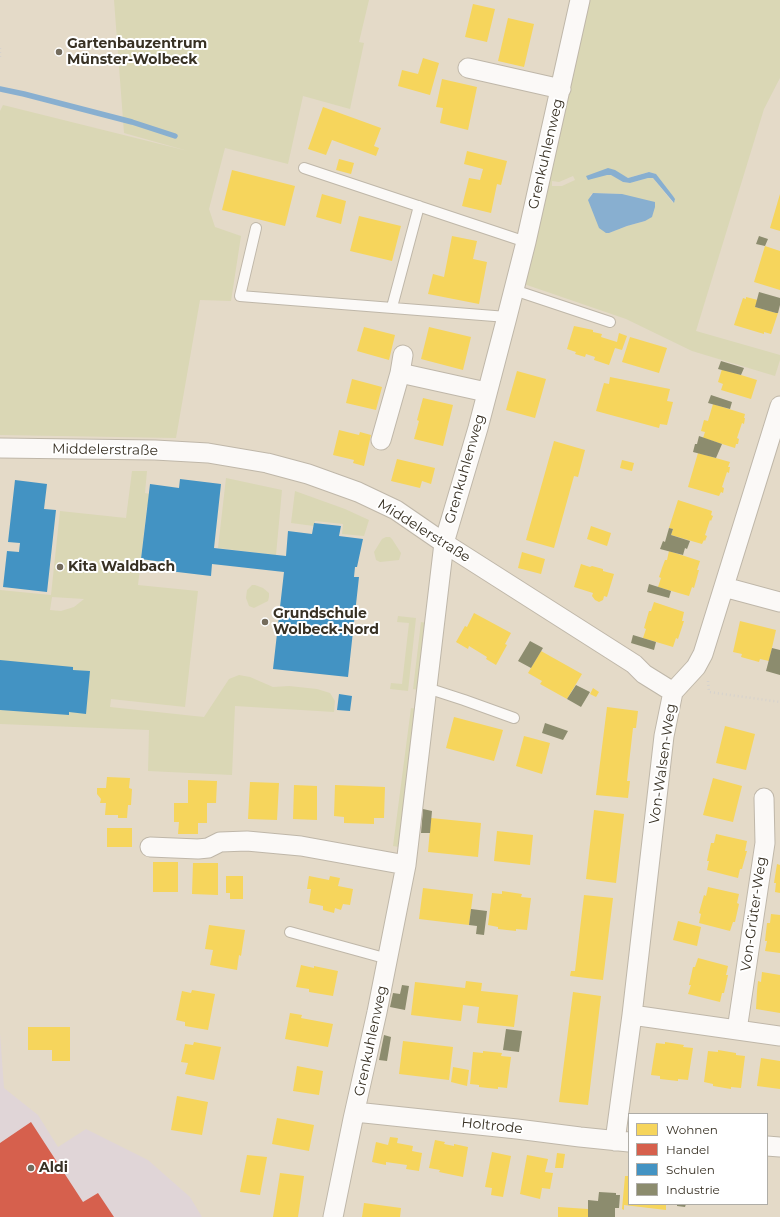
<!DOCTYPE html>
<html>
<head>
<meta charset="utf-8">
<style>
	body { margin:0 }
	#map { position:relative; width:780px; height:1217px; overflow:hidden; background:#e4dac8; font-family:Montserrat,sans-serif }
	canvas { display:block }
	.legend { position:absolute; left:628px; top:1113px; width:140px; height:92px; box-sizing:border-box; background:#fff; border:1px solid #afada7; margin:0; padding:5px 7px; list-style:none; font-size:12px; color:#383124 }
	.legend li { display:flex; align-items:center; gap:8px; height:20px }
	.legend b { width:20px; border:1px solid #afada7 }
</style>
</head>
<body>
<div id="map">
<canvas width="780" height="1217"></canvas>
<ul class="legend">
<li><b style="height:11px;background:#f6d55c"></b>Wohnen</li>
<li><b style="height:11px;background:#d6604d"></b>Handel</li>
<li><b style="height:11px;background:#4393c3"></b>Schulen</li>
<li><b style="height:11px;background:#8c8c6e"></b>Industrie</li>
</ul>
</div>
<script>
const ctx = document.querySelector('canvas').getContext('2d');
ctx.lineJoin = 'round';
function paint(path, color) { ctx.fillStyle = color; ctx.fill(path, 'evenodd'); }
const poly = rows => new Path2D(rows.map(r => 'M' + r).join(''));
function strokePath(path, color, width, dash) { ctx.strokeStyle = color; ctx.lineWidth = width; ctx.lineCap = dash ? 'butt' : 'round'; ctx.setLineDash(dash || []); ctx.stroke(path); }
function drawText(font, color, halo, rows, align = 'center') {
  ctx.font = font + ' Montserrat,sans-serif'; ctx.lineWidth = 4; ctx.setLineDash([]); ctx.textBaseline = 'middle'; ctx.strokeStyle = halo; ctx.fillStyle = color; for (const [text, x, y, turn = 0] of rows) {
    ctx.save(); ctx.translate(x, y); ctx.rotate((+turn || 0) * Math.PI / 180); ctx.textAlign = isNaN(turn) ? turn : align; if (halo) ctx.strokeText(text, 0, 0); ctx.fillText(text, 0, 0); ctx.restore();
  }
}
paint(poly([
	[0,1033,4,1088,38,1115,58,1147,86,1129,148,1160,190,1197,202,1217,0,1217]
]), '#e0d5d7');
paint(poly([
	[114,0,369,0,359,42,364,43,350,109,303,96,288,164,225,148,209,209,215,227,241,236,231,301,200,300,176,438,0,435,0,111,3,105,188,151,124,133],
	[587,0,780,0,780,78,764,109,696,331,780,355,780,360,775,376,692,351,626,319,524,284],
	[649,172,655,174,673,196,675,200,673,203,653,178,648,178,630,183,623,182,612,175,607,175,622,175,628,178],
	[573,176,575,180,562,186,552,186,552,181,559,182],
	[593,193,622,194,645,221,627,226,609,233,590,195],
	[132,471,147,471,145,493,150,494,149,506,147,506,138,585,198,591,185,707,111,699,110,707,204,717,229,679,239,675,250,677,273,687,289,686,317,689,330,693,335,701,334,712,235,706,232,775,148,771,149,730,0,724,0,579,0,590,51,595,60,511,126,518],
	[52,597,84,599,74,607,61,611,50,610],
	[226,478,282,490,276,555,218,548],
	[295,491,345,509,369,520,364,536,342,534,343,524,315,521,314,526,291,523],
	[386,537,390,537,392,539,401,553,399,560,380,562,376,560,374,552,382,539],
	[252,585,255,585,263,588,269,593,269,597,268,601,254,608,249,606,246,598,247,590],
	[398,616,416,618,408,691,390,689,391,683,402,684,409,623,397,622],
	[421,622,427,623,419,690,413,689],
	[411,708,417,709,399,847,393,846]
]), '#dad7b5');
paint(poly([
	[608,168,615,170,628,178,649,172,656,174,673,196,675,199,674,203,653,178,648,178,630,183,623,182,611,175,607,175,588,180,586,176],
	[593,193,622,194,655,202,655,207,652,217,645,221,627,226,609,233,606,233,599,228,588,200]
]), '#88afd0');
paint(poly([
	[473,4,495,9,487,42,465,37],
	[508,18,534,24,524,67,498,61],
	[423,58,439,63,430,95,398,86,402,70,418,74],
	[442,79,477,87,468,130,440,123,443,108,436,107],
	[323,107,381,128,374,146,379,148,376,156,332,140,326,155,308,149],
	[467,151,507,161,501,185,497,184,491,213,462,206,469,178,480,180,483,169,464,164],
	[339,159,354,163,351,174,336,170],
	[232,170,295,186,285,226,222,210],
	[322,194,346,201,341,224,316,217],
	[780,194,780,231,770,228],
	[359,216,401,226,392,261,350,251],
	[452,236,477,241,473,259,487,262,479,304,428,294,433,274,444,277],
	[765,246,780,251,780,290,754,282],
	[746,297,758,300,755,307,776,313,778,313,771,334,764,332,764,334,734,325,743,298,746,299],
	[574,326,593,330,593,332,602,334,601,337,617,342,619,333,627,336,622,350,615,348,609,365,594,360,595,357,586,354,585,357,575,354,576,352,567,349],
	[364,327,395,335,389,360,357,351],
	[429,327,471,337,463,370,421,359],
	[630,337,667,348,659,373,622,362],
	[722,369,757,380,751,399,721,390,723,384,718,382],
	[517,371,546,379,535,418,506,410],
	[610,377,670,389,667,401,673,402,667,425,660,424,659,428,596,411,604,383,609,384],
	[352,379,382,387,376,410,346,403],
	[423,398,453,405,443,446,414,439,419,421,417,420],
	[713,404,745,414,744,418,745,418,744,424,742,423,737,438,739,439,738,444,736,444,735,448,703,438,705,432,701,431,704,420,708,421],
	[339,430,359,435,360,432,371,435,364,466,353,463,354,460,333,455],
	[554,441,585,450,578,477,574,476,554,548,526,540],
	[698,453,730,462,728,467,730,467,729,473,727,472,722,487,724,488,723,493,721,492,719,496,688,487],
	[397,459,435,468,431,484,422,481,420,488,391,481],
	[622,460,634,463,632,471,620,468],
	[678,500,712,511,711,515,713,516,711,521,710,520,705,535,707,536,705,541,704,540,702,544,671,535,673,529,669,528],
	[591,526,611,533,607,546,587,539],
	[669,551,700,561,697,570,699,570,694,588,692,587,689,596,658,587,661,578,659,577,662,568,665,560,667,560],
	[522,552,545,559,541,574,518,568],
	[581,564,590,567,592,566,603,569,603,571,614,574,607,597,604,596,603,600,599,602,595,600,592,596,593,593,574,587],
	[654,602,684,612,682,621,684,621,678,639,676,638,673,647,643,638,646,629,644,628,649,611,651,611],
	[474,613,511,633,505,644,507,645,496,665,486,659,487,657,469,646,468,649,456,642,465,626,467,627],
	[740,621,776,630,769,661,760,659,759,662,741,657,742,654,733,652],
	[541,651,582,674,567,699,540,684,542,681,528,673],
	[593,688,599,692,596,697,590,694],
	[607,707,638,711,636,728,633,728,627,781,630,781,628,798,596,795],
	[454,717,503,730,494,761,446,748],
	[725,726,755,734,746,770,716,763],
	[524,736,550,743,542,774,516,766],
	[107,777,130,778,129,788,132,789,131,805,128,805,127,818,118,818,118,815,105,815,106,803,100,803,101,799,97,794,97,788,106,788],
	[713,778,742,786,733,822,703,815],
	[188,780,217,781,216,803,207,803,207,823,198,823,198,834,178,834,179,822,174,822,174,803,188,803],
	[250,782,279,783,277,820,248,819],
	[294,785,317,786,317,820,293,819],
	[335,785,385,787,384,818,374,818,374,824,344,823,344,817,334,816],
	[594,810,624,814,616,883,586,879],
	[431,818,481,823,478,857,428,852],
	[107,828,132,828,132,847,107,847],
	[497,831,533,835,530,865,494,861],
	[716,834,747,841,745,851,747,851,742,869,740,869,738,878,707,870,709,861,707,861,711,843,714,843],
	[153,862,178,862,178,892,153,892],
	[193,863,218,863,218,895,192,894],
	[777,864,780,865,780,893,775,892,776,883,774,883],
	[226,876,243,876,243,899,230,899,230,893,226,893],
	[309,876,329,880,330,876,340,878,338,886,353,889,350,905,343,904,341,910,335,908,334,913,323,910,323,906,309,903,311,889,307,889],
	[708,887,739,894,737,903,739,904,735,922,733,922,730,931,699,923,701,914,699,913,704,895,706,896],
	[423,888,473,894,469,925,419,919],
	[502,891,522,894,521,897,531,898,527,930,516,929,516,931,498,929,498,927,488,925,492,893,502,894],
	[584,895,613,898,603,980,570,976,571,971,575,971],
	[771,914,780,915,780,953,765,951,767,941,765,941,767,923,770,923],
	[678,921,701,927,697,946,673,940],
	[209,925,245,930,241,956,239,955,237,970,210,965,213,950,205,949],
	[698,958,728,966,726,975,728,975,724,993,722,993,720,1002,688,994,691,985,689,985,693,967,695,967],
	[301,965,314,968,314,966,338,971,333,996,309,992,309,989,296,987],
	[762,972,780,975,780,1013,756,1009,757,991,758,981,761,982],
	[466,981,482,983,481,991,518,995,514,1027,477,1023,479,1007,463,1005,461,1021,411,1015,415,982,465,988],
	[192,990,215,994,208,1030,185,1026,185,1022,176,1020,182,991,191,993],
	[573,992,601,996,588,1105,559,1102],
	[290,1013,302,1015,301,1018,333,1024,328,1047,285,1039],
	[28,1027,70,1027,70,1061,52,1061,52,1050,28,1050],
	[403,1041,453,1047,449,1080,399,1074],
	[194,1042,221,1047,214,1080,185,1074,188,1063,181,1062,185,1044,193,1045],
	[665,1042,684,1045,683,1047,693,1048,688,1080,678,1079,678,1081,660,1079,660,1076,651,1075,656,1043,665,1044],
	[718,1050,736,1053,736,1055,745,1056,741,1088,731,1087,731,1089,713,1086,713,1084,704,1082,708,1051,718,1052],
	[483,1051,502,1053,501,1056,511,1057,507,1088,498,1087,498,1089,488,1088,479,1087,479,1085,470,1084,473,1052,483,1053],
	[761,1058,780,1061,780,1089,757,1086],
	[297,1066,323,1071,319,1095,293,1091],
	[453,1067,469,1070,467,1086,451,1082],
	[177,1096,208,1102,202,1135,171,1130],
	[277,1118,314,1125,309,1151,272,1144],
	[390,1137,398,1138,397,1143,413,1146,412,1151,422,1153,419,1171,406,1169,407,1165,386,1162,386,1165,372,1162,376,1142,388,1145],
	[435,1140,445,1142,444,1144,454,1146,454,1144,468,1147,463,1177,439,1172,440,1170,429,1168],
	[492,1152,511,1156,503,1197,491,1195,492,1188,485,1187],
	[557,1153,565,1154,563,1168,555,1168],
	[247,1155,267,1157,260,1195,240,1192],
	[527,1155,548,1159,545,1172,553,1173,550,1189,542,1188,540,1199,520,1194],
	[280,1173,304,1176,298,1217,273,1217],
	[625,1176,629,1176,629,1204,666,1204,666,1210,624,1205,624,1210,622,1209],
	[364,1203,401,1208,400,1217,362,1217],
	[558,1207,588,1209,588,1217,558,1217]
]), '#f6d55c');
paint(poly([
	[31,1122,83,1202,98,1193,114,1217,0,1217,0,1143]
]), '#d6604d');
paint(poly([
	[180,479,221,484,214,548,286,556,288,531,312,534,314,523,341,526,339,536,363,539,357,567,355,567,354,577,359,577,348,677,273,669,284,572,212,564,211,576,169,571,170,563,141,559,150,484,179,488],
	[15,480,47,484,44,509,56,510,47,592,3,587,7,551,19,552,20,543,8,542],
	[0,660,73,667,73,670,90,671,86,714,69,712,69,715,0,710],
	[339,694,352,696,350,711,337,710]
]), '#4393c3');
paint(poly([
	[759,236,768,239,765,246,756,244],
	[759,292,780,298,780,305,778,313,776,313,755,307],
	[721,361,744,368,741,375,718,369],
	[711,395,732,402,730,409,708,403],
	[699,436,722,444,716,458,693,452,695,444,697,444],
	[669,528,673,529,671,535,690,541,687,549,685,548,683,555,660,549,663,541,665,542],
	[649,584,671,591,669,598,647,592],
	[633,635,656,642,654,650,631,643],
	[530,641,543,648,531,668,518,661],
	[772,648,780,650,780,675,766,671],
	[576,685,590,692,581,707,567,699],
	[545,723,568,731,563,740,542,733],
	[423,809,432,811,430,833,421,833],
	[471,909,487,911,484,935,476,934,477,926,469,925],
	[402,985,409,986,405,1010,390,1007,393,993,400,994],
	[506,1029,522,1031,519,1052,503,1050],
	[384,1035,391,1037,387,1061,379,1060],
	[599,1192,616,1193,616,1195,620,1195,619,1208,615,1208,615,1217,588,1217,588,1200,598,1201],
	[677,1204,686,1204,685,1207,677,1206]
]), '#8c8c6e');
strokePath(poly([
	[0,89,24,94,132,122,175,136]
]), '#88afd0', 5.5);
const service = poly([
	[304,168,526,242],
	[256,228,240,296,507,317],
	[514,290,610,322],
	[392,307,419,206],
	[427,688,464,700,514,718],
	[290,932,388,959]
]);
const minor = poly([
	[468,68,561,89],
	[400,373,486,392],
	[381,440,400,373,403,355],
	[0,448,155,450,208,453,267,463,308,474,358,492,396,510,444,543,634,664,644,674,673,692],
	[724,587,780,602],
	[150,847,198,849,208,848,220,842,247,841,301,846,406,865],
	[632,1015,780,1036],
	[737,1030,765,843,764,798],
	[355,1112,517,1129,580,1137,629,1142],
	[615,1141,632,1015,664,736,673,692,696,667,703,654,780,406],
	[767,1146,780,1147],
	[333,1217,353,1119,377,1012,406,865,444,543,478,428,507,317,526,242,580,0]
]);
strokePath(service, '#bfb7a9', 12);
strokePath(minor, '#bfb7a9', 21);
strokePath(poly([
	[0,48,0,59],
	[708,681,709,692,780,702]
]), '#d6d2cd', 2.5, [1, 3]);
strokePath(service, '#fbf9f7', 10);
strokePath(minor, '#fbf9f7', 19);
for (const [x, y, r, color] of [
	[59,52,4,"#746c5d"],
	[60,567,4,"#746c5d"],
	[265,622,4,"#746c5d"],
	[31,1168,4,"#746c5d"]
]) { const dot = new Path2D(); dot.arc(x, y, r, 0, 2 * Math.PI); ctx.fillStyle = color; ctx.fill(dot); strokePath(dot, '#fff', 1.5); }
drawText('bold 14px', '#383124', '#fff', [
	["Gartenbauzentrum",67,44],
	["Münster-Wolbeck",67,60],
	["Kita Waldbach",68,567],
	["Grundschule",273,614],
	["Wolbeck-Nord",273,630],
	["Aldi",39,1168]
], 'left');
drawText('14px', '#383124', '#fff', [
	["Grenkuhlenweg",546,154,-77],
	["Middelerstraße",105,450,1],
	["Grenkuhlenweg",465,469,-74],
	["Middelerstraße",424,531,32],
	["Von-Walsen-Weg",663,764,-82],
	["Von-Grüter-Weg",754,914,-82],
	["Grenkuhlenweg",371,1041,-78],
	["Holtrode",492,1126,6]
]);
</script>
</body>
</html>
